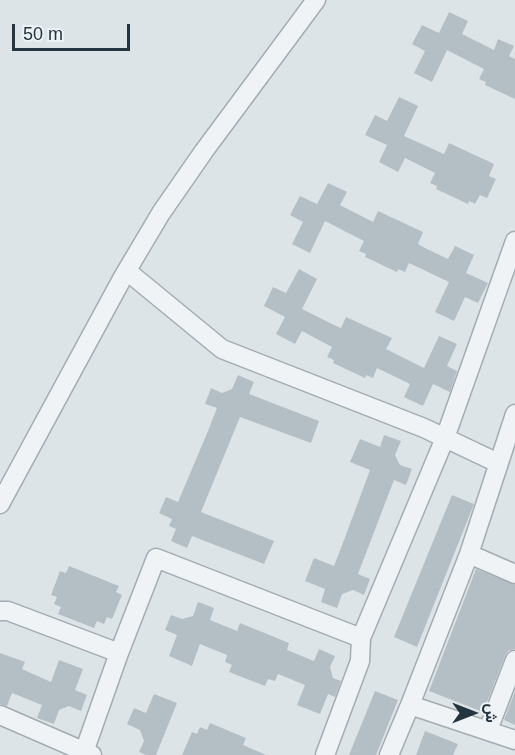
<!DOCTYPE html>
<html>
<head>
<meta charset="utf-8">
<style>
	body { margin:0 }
	#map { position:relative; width:515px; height:755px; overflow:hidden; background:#dde4e8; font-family:Arial,Vazirmatn,sans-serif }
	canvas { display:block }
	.north { position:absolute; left:443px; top:683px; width:60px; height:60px; -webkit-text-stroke:4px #ecf2f5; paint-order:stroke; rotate:90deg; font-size:16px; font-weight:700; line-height:24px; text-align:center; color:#25353f }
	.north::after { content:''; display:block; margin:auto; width:21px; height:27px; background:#25353f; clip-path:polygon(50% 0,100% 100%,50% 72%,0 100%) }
	.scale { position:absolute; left:12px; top:24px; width:118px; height:27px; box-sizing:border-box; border:3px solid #25353f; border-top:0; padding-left:8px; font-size:18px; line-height:21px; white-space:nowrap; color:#25353f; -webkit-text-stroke:4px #ecf2f5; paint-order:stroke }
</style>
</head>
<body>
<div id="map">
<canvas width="515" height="755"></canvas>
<div class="north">ش</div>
<div class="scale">50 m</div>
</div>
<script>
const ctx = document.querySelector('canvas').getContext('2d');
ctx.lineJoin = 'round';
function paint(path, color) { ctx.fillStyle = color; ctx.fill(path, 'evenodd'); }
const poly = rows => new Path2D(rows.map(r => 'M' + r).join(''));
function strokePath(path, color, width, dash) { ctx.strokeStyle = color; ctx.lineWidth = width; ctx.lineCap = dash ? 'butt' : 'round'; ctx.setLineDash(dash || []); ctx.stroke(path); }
paint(poly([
	[449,12,468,21,462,34,494,50,498,39,514,46,509,56,515,59,515,99,485,85,486,82,479,79,484,69,447,50,432,82,414,73,425,51,412,44,422,25,439,33],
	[399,97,418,106,404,136,444,154,449,143,494,164,489,176,496,179,487,198,480,195,475,204,469,201,468,204,436,189,437,186,430,183,435,173,405,158,398,172,379,162,387,145,365,135,375,115,387,121],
	[328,183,347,192,340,205,373,222,378,211,423,232,418,244,425,248,448,259,455,246,474,255,466,273,488,283,478,303,465,297,454,321,435,312,449,282,409,263,405,272,398,269,397,272,365,257,366,254,359,251,364,241,325,221,310,253,292,244,303,222,290,215,300,196,317,204],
	[299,269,317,279,302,309,334,325,341,328,346,317,392,338,386,349,424,368,439,336,457,344,447,366,457,371,450,392,433,384,423,406,404,397,410,384,377,368,373,378,366,375,365,378,333,363,334,360,327,357,332,347,302,331,295,344,276,334,285,317,264,306,273,287,286,293],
	[238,375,254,382,249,394,319,421,311,443,240,417,201,512,274,541,264,564,192,536,187,548,171,541,176,529,169,526,172,519,159,513,166,497,178,502,208,431,217,408,205,404,211,388,222,393,232,389],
	[384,435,401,441,395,455,400,465,412,469,406,485,394,480,358,574,370,579,364,595,353,590,342,594,337,608,321,602,325,589,305,581,314,558,334,566,344,540,370,470,350,462,360,439,380,447],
	[452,495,474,504,417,647,394,637],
	[69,566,119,586,116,592,122,595,112,619,107,617,104,624,97,621,94,628,58,614,61,607,54,604,57,597,51,595,60,571,66,573],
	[476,569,515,585,515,649,508,651,505,656,483,712,429,691],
	[198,602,214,608,210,620,237,631,240,623,289,643,287,650,314,661,319,649,335,656,330,667,333,678,341,681,335,697,328,694,320,714,297,705,305,685,278,674,275,681,268,679,265,686,229,672,232,665,225,662,227,655,200,644,192,666,169,656,177,635,165,630,171,615,182,619,193,616],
	[0,653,25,662,22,669,51,682,59,660,83,669,75,690,87,695,81,711,69,706,59,710,54,724,37,718,42,705,12,693,7,706,0,704],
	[375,691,398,700,376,755,349,755],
	[515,691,515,725,504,720],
	[154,694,177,703,156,755,146,755,139,752,144,741,140,730,127,724,134,708,146,713],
	[210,723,246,738,243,745,266,755,182,755,192,732,197,734,200,727,207,730],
	[425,731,458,744,453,755,416,755]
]), '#b4bfc5');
const minor = poly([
	[127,271,222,349,424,428,498,463],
	[515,414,469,554,515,574],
	[0,504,123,277,161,213,204,151,316,0],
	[469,554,410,705,515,740],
	[0,611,8,611,119,653],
	[0,715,92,755],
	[488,730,515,660],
	[84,752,119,653,156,558,361,638],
	[325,755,360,661,361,638,445,438,515,241],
	[389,755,410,705]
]);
strokePath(minor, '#a2acb2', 21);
strokePath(minor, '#f0f3f6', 18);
</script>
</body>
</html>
